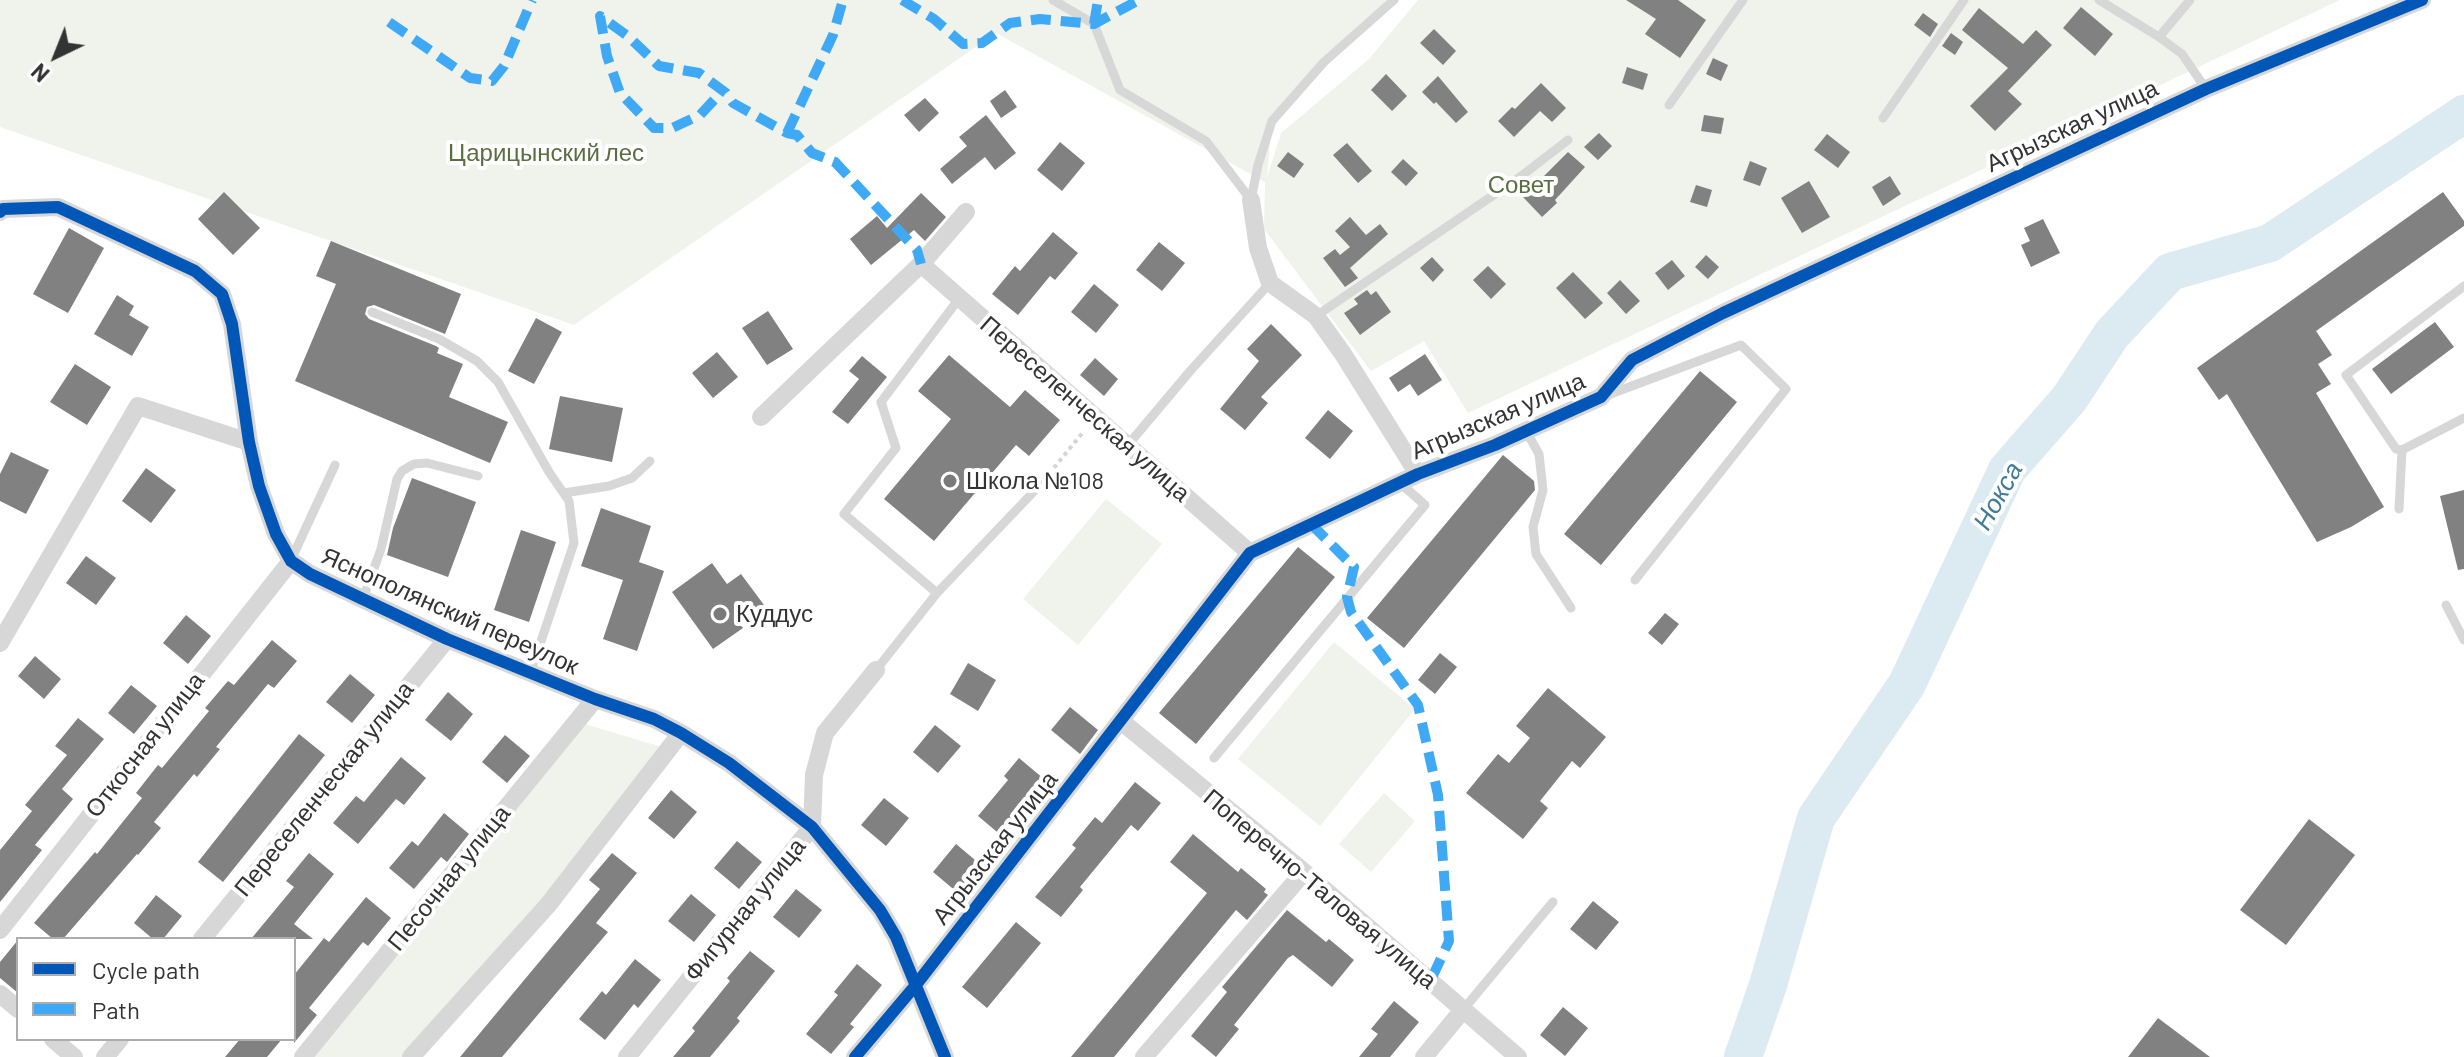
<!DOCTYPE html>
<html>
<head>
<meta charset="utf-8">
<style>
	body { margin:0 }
	#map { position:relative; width:2464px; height:1057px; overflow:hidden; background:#fff; font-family:Barlow,sans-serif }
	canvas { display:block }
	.legend { position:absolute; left:16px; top:937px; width:280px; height:104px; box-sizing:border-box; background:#fff; border:2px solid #adadad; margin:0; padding:10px 14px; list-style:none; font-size:24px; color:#333 }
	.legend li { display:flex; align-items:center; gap:16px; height:40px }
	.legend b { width:40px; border:2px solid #adadad }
	.north { position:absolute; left:16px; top:16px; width:80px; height:80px; -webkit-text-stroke:6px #fff; paint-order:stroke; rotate:223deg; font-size:22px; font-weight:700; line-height:32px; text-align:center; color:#333 }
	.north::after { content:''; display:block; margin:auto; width:28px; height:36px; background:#333; clip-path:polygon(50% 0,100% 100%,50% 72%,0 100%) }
</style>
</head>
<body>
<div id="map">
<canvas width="2464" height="1057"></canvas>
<ul class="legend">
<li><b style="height:10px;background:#0057b8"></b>Cycle path</li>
<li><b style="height:10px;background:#3fa9f5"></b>Path</li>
</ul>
<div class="north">N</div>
</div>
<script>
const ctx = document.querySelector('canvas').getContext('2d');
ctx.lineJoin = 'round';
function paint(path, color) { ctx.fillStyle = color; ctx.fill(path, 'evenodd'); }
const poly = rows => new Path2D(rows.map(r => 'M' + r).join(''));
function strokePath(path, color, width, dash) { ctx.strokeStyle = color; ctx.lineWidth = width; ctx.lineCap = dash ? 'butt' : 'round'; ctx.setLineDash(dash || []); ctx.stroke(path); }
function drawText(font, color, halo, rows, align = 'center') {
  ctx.font = font + ' Barlow,sans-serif'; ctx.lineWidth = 8; ctx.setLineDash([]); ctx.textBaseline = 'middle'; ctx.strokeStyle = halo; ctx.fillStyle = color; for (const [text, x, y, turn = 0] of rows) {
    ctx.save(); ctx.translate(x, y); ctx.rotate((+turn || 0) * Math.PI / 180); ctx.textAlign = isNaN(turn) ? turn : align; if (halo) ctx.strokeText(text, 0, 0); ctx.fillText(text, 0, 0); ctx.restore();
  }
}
paint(poly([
	[0,0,1394,0,1324,62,1272,121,1267,177,1281,133,1369,59,1418,0,2340,0,1468,413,1424,341,1371,371,1264,229,1265,182,996,33,574,325,0,127],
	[1106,499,1162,544,1078,645,1023,599],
	[1334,642,1415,709,1320,826,1238,759],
	[575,721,675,751,411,1057,298,1057],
	[1384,793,1415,821,1371,872,1339,844]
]), '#f0f3ec');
strokePath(poly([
	[1743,1057,1768,985,1816,818,1907,684,2007,470,2069,399,2112,334,2170,272,2270,243,2464,114]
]), '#dcebf1', 38);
paint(poly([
	[1626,0,1678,0,1706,20,1680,58,1645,34,1656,19],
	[2081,7,2113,34,2095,56,2063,28],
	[1979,8,2023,44,2036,30,2052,45,2008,91,2022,104,1995,131,1970,106,2008,68,1962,30],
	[1923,13,1938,24,1930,37,1914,25],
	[1434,29,1456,51,1443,65,1420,43],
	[1951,33,1963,42,1955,55,1942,46],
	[1713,58,1728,65,1721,81,1706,74],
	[1627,67,1648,74,1643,90,1622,83],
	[1386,74,1407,96,1392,111,1371,90],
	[1438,76,1468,112,1456,123,1436,102,1434,104,1422,92],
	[1541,83,1566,108,1552,122,1540,111,1514,137,1498,121,1512,107,1515,109],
	[1005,90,1017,107,1001,118,990,101],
	[925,98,939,113,919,132,904,115],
	[986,115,1016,153,995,170,985,157,952,184,940,169,967,146,959,137],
	[1704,115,1724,118,1721,134,1701,131],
	[1599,133,1612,146,1598,160,1584,147],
	[1827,134,1850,152,1838,168,1814,150],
	[1060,142,1085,163,1062,191,1037,170],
	[1347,143,1372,171,1358,183,1333,155],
	[1288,152,1304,164,1294,178,1277,166],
	[1568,152,1585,167,1555,200,1557,203,1542,217,1523,197],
	[1403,159,1418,173,1406,186,1391,172],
	[1750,161,1767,168,1760,186,1743,180],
	[1890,176,1901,194,1883,206,1872,187],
	[1809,181,1830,217,1802,233,1781,198],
	[1696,185,1712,190,1707,207,1690,202],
	[224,192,260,228,233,255,198,219],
	[2443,192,2464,221,2464,226,2316,331,2332,355,2318,364,2331,384,2316,393,2384,507,2351,527,2317,542,2227,394,2219,400,2197,368],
	[921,193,946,217,925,241,914,230,871,265,850,239,877,216,887,228],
	[1350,217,1366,235,1380,224,1388,234,1350,268,1358,278,1345,287,1323,258,1335,249,1340,255,1350,247,1335,231],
	[2043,219,2060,253,2031,267,2021,245,2030,241,2024,228],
	[69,228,104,248,68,313,33,294],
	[1053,232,1078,253,1055,280,1050,276,1018,315,992,294,1015,266,1020,271],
	[331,241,461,294,445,334,374,305,367,307,365,314,369,319,436,346,439,348,437,353,463,364,449,397,508,422,490,463,295,381,336,284,316,276],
	[1159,242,1185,263,1162,291,1136,270],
	[1706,255,1719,267,1708,279,1695,267],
	[1432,257,1444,270,1433,282,1420,268],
	[1672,260,1685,276,1668,290,1655,273],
	[1488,266,1506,284,1491,299,1473,280],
	[1573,272,1603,303,1585,319,1556,288],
	[1620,280,1640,301,1626,314,1607,293],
	[1094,284,1119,305,1096,333,1071,312],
	[1367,290,1371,295,1376,291,1391,312,1360,335,1344,313,1358,304,1354,299],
	[117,295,134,306,129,315,149,327,132,356,94,334],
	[768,311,793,349,767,365,742,328],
	[536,318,562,332,534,384,508,371],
	[2435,322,2454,347,2391,394,2372,369],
	[1271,324,1302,355,1261,397,1268,403,1245,430,1220,409,1259,361,1247,349],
	[717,352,738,377,713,398,692,373],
	[1425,354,1442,380,1418,396,1410,384,1398,392,1389,378],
	[949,355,1010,407,1025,390,1060,420,1029,456,1016,445,934,541,884,499,951,419,918,391],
	[862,356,887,377,848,424,832,412,859,379,849,371],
	[1095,358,1118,379,1104,396,1080,375],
	[75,364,111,387,87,425,50,402],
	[1700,371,1737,402,1601,565,1564,534],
	[560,396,623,408,612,462,549,449],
	[1328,410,1353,431,1330,459,1305,438],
	[11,452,49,470,26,514,0,501,0,474],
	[1503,455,1534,481,1535,490,1404,648,1367,618],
	[146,468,176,490,151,523,122,501],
	[412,478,476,502,448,577,387,555,393,528],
	[2464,490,2464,569,2458,570,2440,496],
	[601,508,651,526,639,562,664,571,637,651,603,639,623,580,581,566],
	[521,530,556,542,529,622,494,610],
	[1298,547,1335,577,1196,744,1159,713],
	[86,556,116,578,96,605,66,583],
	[712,563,727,584,741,574,764,605,739,623,743,628,713,649,672,592],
	[1665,613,1679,624,1662,645,1648,633],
	[186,615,211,636,188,664,163,643],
	[272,640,297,661,274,688,268,684,216,747,220,749,197,777,194,774,154,822,161,828,138,855,137,854,63,939,53,939,34,923,95,852,97,854,142,798,136,793,158,765,162,768,209,711,205,708,228,681,234,685],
	[1440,653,1457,667,1435,694,1418,680],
	[35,656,61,679,44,699,18,676],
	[968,663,996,680,978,711,950,694],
	[350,674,375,695,352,723,326,702],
	[131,685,157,706,134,734,108,713],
	[1548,688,1606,737,1580,768,1572,761,1540,801,1548,808,1523,839,1466,793,1498,754,1509,763,1530,738,1516,726],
	[448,692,473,714,451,741,425,720],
	[1070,707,1098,730,1080,754,1051,730],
	[78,718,104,739,62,789,73,799,35,845,42,850,0,902,0,850,32,811,25,805,67,755,55,746],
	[935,725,961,746,938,773,913,752],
	[299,734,325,755,223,882,198,862],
	[505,735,530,756,507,783,482,762],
	[401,757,426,778,404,805,396,799,358,844,333,823,356,796,364,802],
	[1019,758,1044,779,1022,806,1026,810,1003,837,978,816,1008,780,1004,776],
	[1135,782,1161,803,1138,831,1131,825,1080,887,1083,890,1061,917,1035,897,1076,848,1072,845,1095,817,1102,823],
	[671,790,697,812,674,839,648,818],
	[884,798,909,818,886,846,861,825],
	[444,813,469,834,447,862,441,857,414,889,389,868,412,841,418,846],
	[2309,819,2355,855,2286,945,2240,910],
	[1193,834,1238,872,1241,868,1266,889,1264,892,1268,895,1247,920,1236,910,1114,1057,1071,1057,1207,893,1170,862],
	[737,841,762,862,739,889,714,868],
	[956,844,981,865,958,893,933,872],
	[309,853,334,874,294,924,313,939,251,939,294,887,286,881],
	[612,853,637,873,596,923,608,932,502,1057,460,1057,600,889,589,880],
	[796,889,822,910,799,938,773,917],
	[691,894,716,915,694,942,668,921],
	[156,895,182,916,163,939,153,939,134,923],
	[366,897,391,918,368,946,363,942,309,1008,317,1015,294,1043,294,975,324,938,329,942],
	[1593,901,1619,922,1596,950,1570,929],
	[1287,910,1326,942,1329,939,1354,960,1332,987,1293,955,1288,958,1234,1025,1239,1029,1216,1057,1191,1036,1227,992,1222,987],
	[1016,922,1041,943,987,1008,962,987],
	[18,940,18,993,0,978,0,962],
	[750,951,775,971,737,1018,740,1021,710,1057,673,1057,695,1031,692,1028,730,981,727,978],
	[635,959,661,980,638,1008,634,1004,605,1040,579,1019,602,991,606,995],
	[857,964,882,985,850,1024,854,1027,831,1054,806,1034,838,995,834,992],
	[1394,1001,1419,1022,1390,1057,1359,1057,1378,1034,1371,1029],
	[1563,1007,1588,1028,1565,1056,1540,1035],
	[2158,1018,2210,1057,2128,1057],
	[240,1039,282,1039,267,1057,225,1057]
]), '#818181');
strokePath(poly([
	[1049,474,1084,431]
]), '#d5d5d5', 4, [4, 4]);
strokePath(poly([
	[1053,0,1094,24,1120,90,1206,141,1251,200],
	[2099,0,2159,37,2182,54,2206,89],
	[2159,37,2190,0],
	[1669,105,1743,0],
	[1883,118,1964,0],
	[1251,200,1258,165,1272,121,1324,62,1394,0],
	[2464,286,2346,375,2396,449,2402,450,2464,418],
	[372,312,439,339,477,361,498,382,549,472,569,501,574,543,530,674],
	[1316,316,1520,177,1568,140],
	[1608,395,1741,345,1786,389,1635,580],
	[1526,431,1539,454,1543,490,1533,527,1536,554,1571,608],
	[1127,446,1191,370,1270,283],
	[564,493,609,486,632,478,650,461],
	[2399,509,2402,450],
	[291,560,335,465],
	[937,593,1040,485],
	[363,599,381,549,397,479,402,471,414,464,427,463,478,476],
	[2446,605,2464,640],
	[876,670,937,593,844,514,896,448,881,402,958,300],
	[1214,758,1425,505,1400,483],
	[1462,1011,1553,902]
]), '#d7d7d7', 9);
strokePath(poly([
	[1251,200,1258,248,1270,283,1316,316,1343,354,1418,474],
	[0,212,3,209,58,207,195,271,222,294,232,324,249,442,259,486,276,534,291,561,310,574,447,639,595,699,654,719,681,733,729,763,812,827,880,910,896,937,945,1057],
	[921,264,1250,553],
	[761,417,921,264,966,212],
	[0,643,138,406,249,442],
	[1121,721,1304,872,1518,1057],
	[0,930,291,561],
	[202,939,447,639],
	[0,994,18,1009],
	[53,1039,74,1057],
	[105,1057,120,1039],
	[303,1057,595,699],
	[411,1057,548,905,681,733],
	[627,1057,812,827,814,775,825,733,876,670],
	[855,1057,915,986,1250,553,1418,474,1495,445,1601,397,1632,360,1723,313,2206,89,2422,0],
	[1144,1057,1304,872],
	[1424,1057,1462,1011]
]), '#d7d7d7', 18);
strokePath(poly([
	[902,0,934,19,963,44,982,43,1010,23,1040,19,1094,24,1139,0],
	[389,22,470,78,492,81,504,66,532,0],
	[1094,24,1098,0],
	[714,100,700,115,672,128,654,128,620,93,607,56,600,16,629,37,659,66,699,73,726,93,733,103,787,133,797,135,812,153,835,162,917,250,921,264],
	[787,133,833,35,843,0],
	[1311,524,1354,567,1347,597,1351,612,1418,705,1438,795,1449,941,1430,982]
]), '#3fa9f5', 10, [20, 10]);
strokePath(poly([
	[0,212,3,209,58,207,195,271,222,294,232,324,249,442,259,486,276,534,291,561,310,574,447,639,595,699,654,719,681,733,729,763,812,827,880,910,896,937,945,1057],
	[855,1057,915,986,1250,553,1418,474,1495,445,1601,397,1632,360,1723,313,2206,89,2422,0]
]), '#0057b8', 12);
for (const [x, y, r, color] of [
	[950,481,8,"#7a7a7a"],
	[720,614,8,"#7a7a7a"]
]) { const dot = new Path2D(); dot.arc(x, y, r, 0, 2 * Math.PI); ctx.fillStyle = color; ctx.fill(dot); strokePath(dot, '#fff', 3); }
drawText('24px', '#333', '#fff', [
	["Агрызская улица",2072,126,-25],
	["Переселенческая улица",1085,409,41],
	["Агрызская улица",1498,416,-23],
	["Яснополянский переулок",450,611,24],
	["Откосная улица",145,745,-52],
	["Переселенческая улица",324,789,-51],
	["Агрызская улица",995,848,-52],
	["Песочная улица",449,878,-51],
	["Поперечно-Таловая улица",1320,889,40],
	["Фигурная улица",745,910,-51]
]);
drawText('24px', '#5a6e41', '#fff', [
	["Царицынский лес",546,153],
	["Совет",1521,185]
]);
drawText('24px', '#333', '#fff', [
	["Школа №108",966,481],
	["Куддус",736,614]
], 'left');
drawText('italic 26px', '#427b93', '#fff', [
	["Нокса",1998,496,-61]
]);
</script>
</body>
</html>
